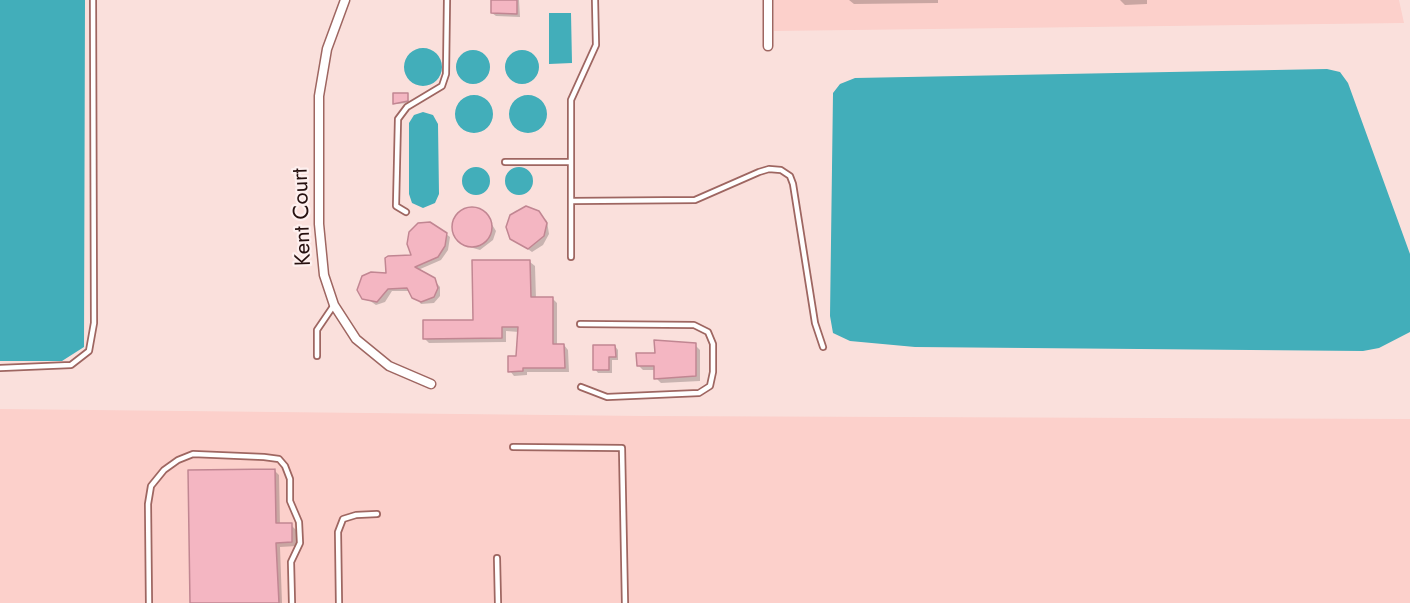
<!DOCTYPE html>
<html>
<head>
<meta charset="utf-8">
<style>
	body { margin:0 }
	canvas { display:block; background:#fae0dc }
</style>
</head>
<body>
<canvas width="1410" height="603"></canvas>
<script>
const ctx = document.querySelector('canvas').getContext('2d');
ctx.lineJoin = 'round';
function paint(path, color) { ctx.fillStyle = color; ctx.fill(path, 'evenodd'); }
const poly = rows => new Path2D(rows.map(r => 'M' + r).join(''));
function strokePath(path, color, width, dash) { ctx.strokeStyle = color; ctx.lineWidth = width; ctx.lineCap = dash ? 'butt' : 'round'; ctx.setLineDash(dash || []); ctx.stroke(path); }
function drawText(font, color, halo, rows, align = 'center') {
  ctx.font = font + ' Jost,sans-serif'; ctx.lineWidth = 4.5; ctx.setLineDash([]); ctx.textBaseline = 'middle'; ctx.strokeStyle = halo; ctx.fillStyle = color; for (const [text, x, y, turn = 0] of rows) {
    ctx.save(); ctx.translate(x, y); ctx.rotate((+turn || 0) * Math.PI / 180); ctx.textAlign = isNaN(turn) ? turn : align; if (halo) ctx.strokeText(text, 0, 0); ctx.fillText(text, 0, 0); ctx.restore();
  }
}
paint(poly([
	[774,0,1399,0,1404,23,774,31],
	[0,409,644,416,1410,419,1410,603,0,603]
]), '#fcd0cb');
paint(poly([
	[0,0,85,0,84,347,62,361,0,361],
	[549,13,571,13,572,63,549,64],
	'404 67a19 19 0 1 1 38 0a19 19 0 1 1-38 0Z',
	'456 67a17 17 0 1 1 34 0a17 17 0 1 1-34 0Z',
	'505 67a17 17 0 1 1 34 0a17 17 0 1 1-34 0Z',
	[1327,69,1340,72,1348,83,1410,254,1410,332,1379,348,1363,351,915,347,850,341,833,333,830,316,833,93,840,84,855,78],
	'509 114a19 19 0 1 1 38 0a19 19 0 1 1-38 0Z',
	'455 114a19 19 0 1 1 38 0a19 19 0 1 1-38 0Z',
	[423,112,433,115,438,124,439,194,435,203,423,208,412,203,409,194,409,123,414,115],
	'462 181a14 14 0 1 1 28 0a14 14 0 1 1-28 0Z',
	'505 181a14 14 0 1 1 28 0a14 14 0 1 1-28 0Z'
]), '#42aeba');
paint(poly([
	[492,0,519,0,520,17,496,16,492,13],
	[849,0,938,0,938,3,854,4],
	[1120,0,1147,0,1147,4,1125,5],
	[407,95,409,103,395,104],
	[472,208,485,213,496,231,493,240,480,250,466,246,453,233,457,216],
	[526,208,533,209,547,221,549,234,543,245,532,252,512,238,508,227,515,211],
	[446,234,450,237,448,250,441,260,418,270,434,280,440,287,440,296,434,303,421,304,411,291,392,291,385,302,376,305,360,294,360,280,367,274,387,275],
	[530,262,535,266,536,299,552,298,557,303,557,345,564,345,568,350,569,372,527,372,527,375,514,376,510,371,517,357,519,332,506,331,506,342,429,343,424,338,475,321],
	[695,345,700,350,700,381,661,383,656,378,656,370,643,370,638,365,656,354],
	[615,346,618,350,618,360,612,360,612,373,598,373,595,369],
	[274,470,279,475,280,525,291,525,296,530,297,546,280,547,282,603,190,603]
]), '#0003');
const building = poly([
	[491,0,517,0,517,14,491,13,491,0],
	[393,93,408,93,408,101,393,104,393,93],
	[526,206,539,211,547,223,544,236,528,249,510,239,506,227,510,215,526,206],
	'452 227a20 20 0 1 1 40 0a20 20 0 1 1-40 0Z',
	[430,222,447,233,445,246,438,257,415,267,435,278,438,288,434,297,421,302,412,298,407,288,388,289,377,302,362,299,357,290,362,276,371,272,386,273,385,258,388,256,411,255,407,244,409,232,418,223,430,222],
	[472,260,530,260,531,297,553,297,553,344,564,344,565,368,523,368,523,371,508,372,508,356,516,356,518,327,502,327,502,338,423,339,423,320,473,320,472,260],
	[654,340,696,343,696,376,654,379,654,366,637,366,636,353,655,353,654,340],
	[593,345,615,345,616,357,609,357,609,370,593,370,593,345],
	[275,469,276,523,292,523,292,542,276,543,279,603,190,603,188,470,275,469]
]);
paint(building, '#f4b6c2');
strokePath(building, '#c18692', 1.5);
const lane = poly([
	[505,162,571,162],
	[571,201,695,200,759,172,769,169,781,170,790,176,793,184,815,323,823,347],
	[406,212,396,206,398,119,407,107,442,86,446,74,447,0],
	[571,257,571,100,596,45,595,0],
	[580,324,694,325,708,332,713,344,713,372,710,386,699,393,607,397,581,387],
	[317,356,317,330,334,305],
	[0,368,71,365,89,351,94,323,93,0],
	[513,447,622,448,625,603],
	[497,558,498,603],
	[149,603,148,504,151,486,164,470,178,460,193,454,264,457,279,459,285,466,290,479,290,501,299,522,300,543,291,562,292,603],
	[339,603,338,532,343,519,356,515,377,514]
]);
const street = poly([
	[345,0,327,49,319,96,319,224,324,275,334,305,356,339,389,366,431,384],
	[768,0,768,46]
]);
strokePath(lane, '#9e6661', 8);
strokePath(street, '#9e6661', 11);
strokePath(lane, '#fff', 4.5);
strokePath(street, '#fff', 8);
drawText('22px', '#26100f', '#fef0ef', [
	["Kent Court",303,217,-92]
]);
</script>
</body>
</html>
